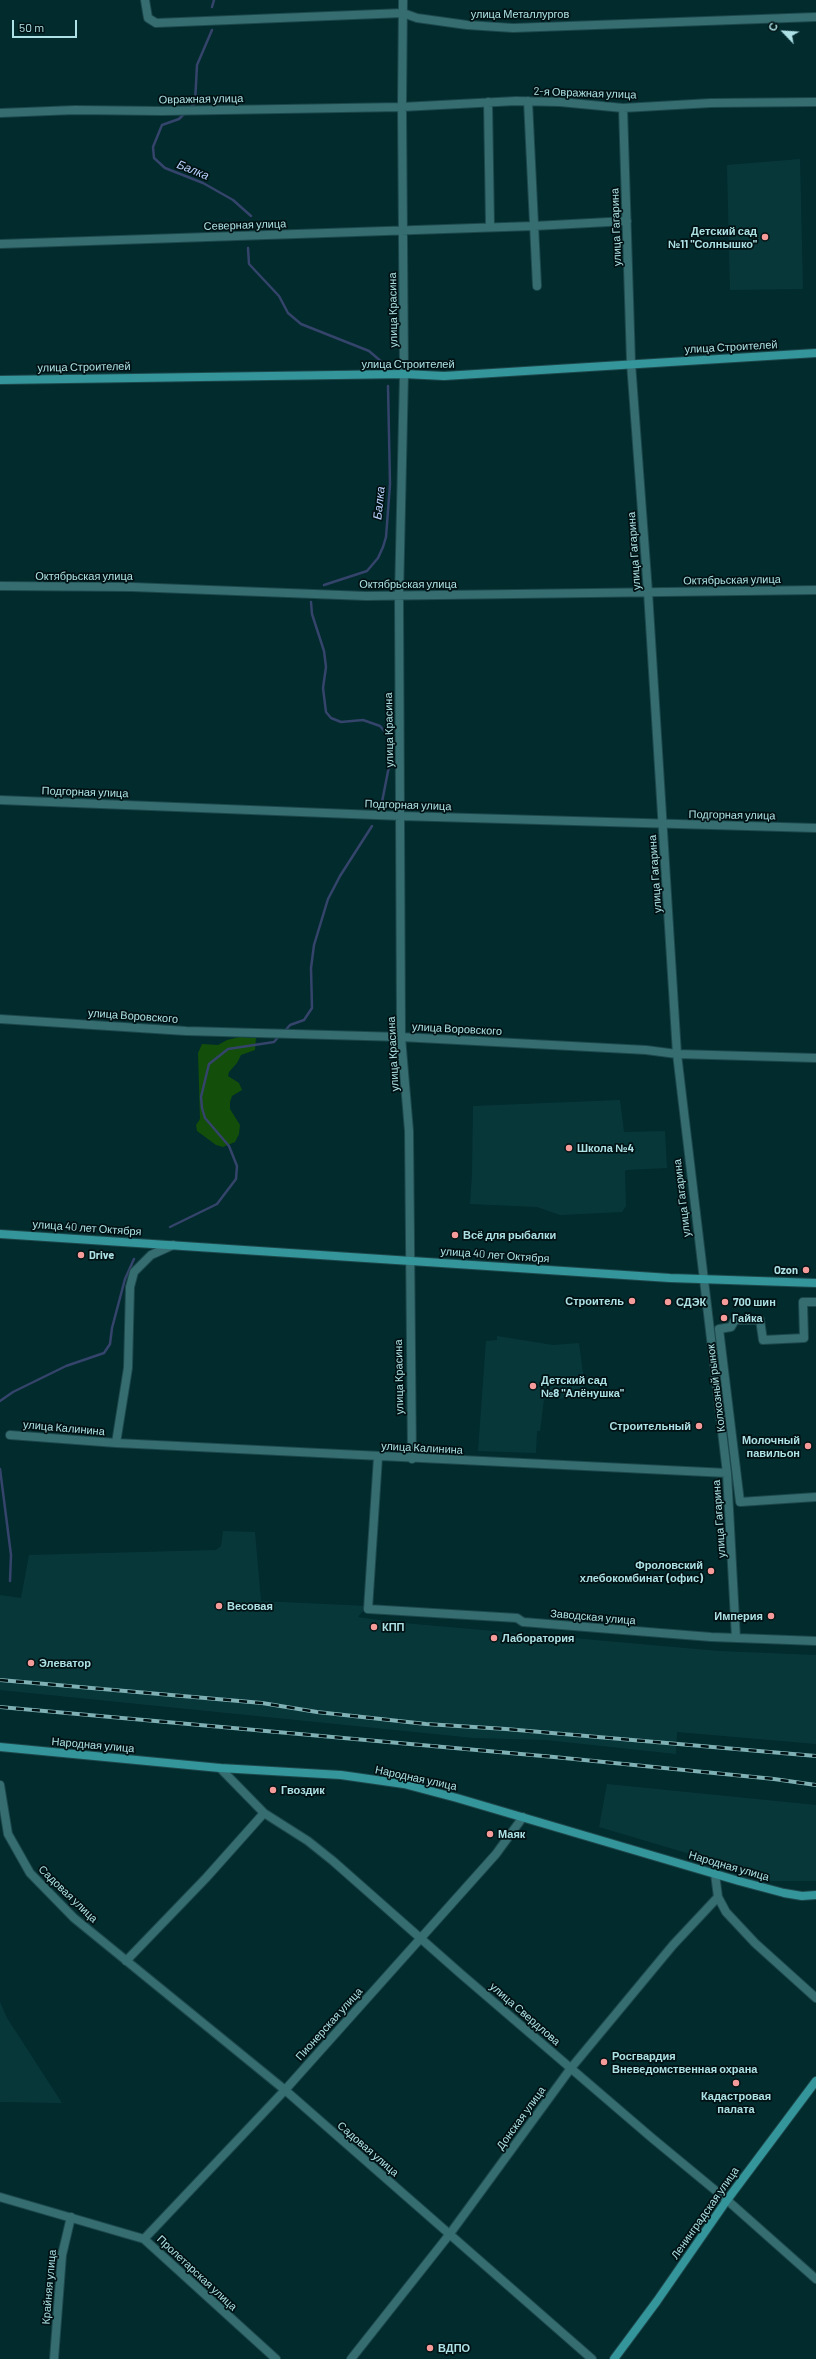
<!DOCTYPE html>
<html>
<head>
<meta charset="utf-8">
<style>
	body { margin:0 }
	#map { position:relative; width:816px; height:2359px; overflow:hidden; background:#022b2e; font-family:Barlow,sans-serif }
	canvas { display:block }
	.north { position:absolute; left:764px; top:12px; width:40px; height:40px; -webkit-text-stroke:3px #001214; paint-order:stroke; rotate:295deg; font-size:11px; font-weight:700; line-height:16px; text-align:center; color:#ade1e5 }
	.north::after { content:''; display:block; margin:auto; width:14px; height:18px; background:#ade1e5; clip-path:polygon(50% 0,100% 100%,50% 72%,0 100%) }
	.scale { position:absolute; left:12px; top:20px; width:65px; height:18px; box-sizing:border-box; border:2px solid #ade1e5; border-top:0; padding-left:5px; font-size:12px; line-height:14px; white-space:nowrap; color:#ade1e5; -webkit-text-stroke:3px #001214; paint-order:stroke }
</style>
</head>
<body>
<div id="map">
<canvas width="816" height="2359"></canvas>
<div class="north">С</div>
<div class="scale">50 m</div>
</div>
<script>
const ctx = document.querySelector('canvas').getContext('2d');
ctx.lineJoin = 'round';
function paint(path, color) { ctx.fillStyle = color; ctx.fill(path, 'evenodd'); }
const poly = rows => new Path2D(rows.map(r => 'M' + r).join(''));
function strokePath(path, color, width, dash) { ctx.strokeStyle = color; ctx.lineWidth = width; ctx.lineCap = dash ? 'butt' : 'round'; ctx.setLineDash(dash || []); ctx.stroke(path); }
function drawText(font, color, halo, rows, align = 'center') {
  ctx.font = font + ' Barlow,sans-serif'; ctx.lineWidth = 3.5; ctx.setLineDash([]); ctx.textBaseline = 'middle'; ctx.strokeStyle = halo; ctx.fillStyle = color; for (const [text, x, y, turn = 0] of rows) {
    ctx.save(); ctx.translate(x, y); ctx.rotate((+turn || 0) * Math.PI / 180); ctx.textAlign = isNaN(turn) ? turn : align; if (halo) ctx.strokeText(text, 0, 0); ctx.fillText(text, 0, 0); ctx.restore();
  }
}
paint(poly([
	[800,159,803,289,730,290,727,165],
	[620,1100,624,1132,665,1131,667,1168,626,1170,625,1171,626,1206,622,1212,560,1215,537,1207,470,1204,472,1175,473,1106],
	[497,1336,553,1345,579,1343,583,1373,584,1398,544,1399,540,1431,537,1431,536,1453,478,1451,486,1341,497,1340],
	[223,1531,255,1532,261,1601,367,1606,358,1617,392,1622,719,1651,816,1655,816,1744,677,1732,676,1754,546,1740,474,1738,0,1690,0,1595,21,1598,29,1555,216,1550,221,1546],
	[607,1784,816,1805,816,1881,766,1881,727,1865,599,1827],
	[0,2002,7,2018,62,2103,0,2102]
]), '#08373a');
paint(poly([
	[240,1037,256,1038,255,1050,241,1055,237,1063,229,1072,228,1076,239,1083,242,1090,232,1096,230,1102,230,1109,240,1125,239,1134,235,1142,223,1147,216,1145,197,1131,196,1125,200,1119,198,1053,202,1044,218,1045,227,1040]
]), '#134e0a');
strokePath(poly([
	[212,7,214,0],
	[190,108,195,103,197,65,212,30],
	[185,113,179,119,162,125,153,147,154,158,165,168,203,183,233,200,251,216],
	[248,248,249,264,279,296,288,313,301,324,369,351,383,363],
	[324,585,367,571,378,558,383,547,386,537,390,484,388,386],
	[311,602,312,614,324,651,326,667,323,688,326,712,331,718,341,722,363,720,380,726,388,735,393,746,381,807],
	[284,1032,290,1025,304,1020,312,1008,311,968,314,945,328,899,340,876,372,826],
	[170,1227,217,1204,236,1179,237,1166,229,1146,205,1118,202,1108,201,1097,209,1064,228,1049,274,1042,280,1035],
	[0,1401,13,1392,66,1366,104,1353,110,1344,112,1328,125,1279,134,1259],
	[0,1469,11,1555,10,1581]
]), '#34446b', 2.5);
const street = poly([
	[145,0,148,18,156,23,403,13,417,18,467,25,513,28,816,17],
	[403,0,402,107,404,374,399,596,401,1037,409,1131,412,1459],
	[528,101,537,286],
	[488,102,490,226],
	[623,108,631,363,648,592,677,1054,727,1473,736,1638],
	[0,113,75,110,162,111,402,107,516,101,560,102,623,108,711,103,816,102],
	[0,244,534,226,627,221],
	[0,586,132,587,366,596,816,590],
	[0,800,401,816,816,828],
	[0,1019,186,1031,401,1037,646,1050,677,1054,816,1058],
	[816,1302,803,1302,804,1338,763,1340,760,1320,735,1320,731,1327,719,1329,740,1502,816,1497],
	[10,1435,116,1443,727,1473],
	[116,1443,128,1368,130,1287,134,1272,151,1255,173,1245],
	[378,1457,368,1609,517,1618,523,1622,711,1637,816,1641],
	[220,1768,264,1813,308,1841,333,1861,461,1974,652,2138,727,2200,816,2279],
	[0,1785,8,1834,30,1873,74,1918,285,2090,592,2359],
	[715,1874,718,1897,726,1912,755,1943,816,1998],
	[126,1961,206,1878,264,1813],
	[0,2197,144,2239,276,2359],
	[144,2239,285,2090,496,1854,523,1817],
	[54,2359,62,2255,71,2217],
	[351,2359,449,2235,571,2068,673,1945,718,1897]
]);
const secondary = poly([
	[0,380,404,374,444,376,816,353],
	[0,1234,670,1278,816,1283],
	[0,1747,220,1768,341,1775,404,1784,457,1798,739,1881,784,1893,802,1896,816,1895],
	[614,2359,657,2301,727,2200,816,2081]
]);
strokePath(street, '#1d484b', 10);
strokePath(secondary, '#1d484b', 10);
strokePath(street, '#356d71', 8);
strokePath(secondary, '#34959b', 8);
const rail = poly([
	[0,1680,262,1703,317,1712,426,1724,506,1729,816,1756],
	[0,1707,554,1757,774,1779,816,1785]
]);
strokePath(rail, '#7fb0b4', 4);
strokePath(rail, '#001214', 2.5, [8]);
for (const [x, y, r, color] of [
	[765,237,4,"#f59b99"],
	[569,1148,4,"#f59b99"],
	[455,1235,4,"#f59b99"],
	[81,1255,4,"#f59b99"],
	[806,1270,4,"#f59b99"],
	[632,1301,4,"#f59b99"],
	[668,1302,4,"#f59b99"],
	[725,1302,4,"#f59b99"],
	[724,1318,4,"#f59b99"],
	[533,1386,4,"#f59b99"],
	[699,1426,4,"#f59b99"],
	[808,1446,4,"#f59b99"],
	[711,1571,4,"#f59b99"],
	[219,1606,4,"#f59b99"],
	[771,1616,4,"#f59b99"],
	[374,1627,4,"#f59b99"],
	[494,1638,4,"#f59b99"],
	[31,1663,4,"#f59b99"],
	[273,1790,4,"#f59b99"],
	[490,1834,4,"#f59b99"],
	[604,2062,4,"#f59b99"],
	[736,2083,4,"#f59b99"],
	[430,2348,4,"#f59b99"]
]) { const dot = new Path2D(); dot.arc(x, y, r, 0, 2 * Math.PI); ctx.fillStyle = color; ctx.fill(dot); strokePath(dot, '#001214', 1.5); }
drawText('11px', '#ade1e5', '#001214', [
	["улица Металлургов",520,14],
	["2-я Овражная улица",585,93,2],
	["Овражная улица",201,99,-1],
	["Северная улица",245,225,-2],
	["улица Гагарина",616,227,-92],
	["улица Красина",393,310,-91],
	["улица Строителей",731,347,-3],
	["улица Строителей",408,364],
	["улица Строителей",84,367,-1],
	["улица Гагарина",634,551,-94],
	["Октябрьская улица",84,576],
	["Октябрьская улица",732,580,-1],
	["Октябрьская улица",408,584],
	["улица Красина",389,730,-91],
	["Подгорная улица",85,792,2],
	["Подгорная улица",408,805,2],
	["Подгорная улица",732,815,1],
	["улица Гагарина",655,874,-94],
	["улица Воровского",133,1016,4],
	["улица Воровского",457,1029,3],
	["улица Красина",393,1054,-93],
	["улица Гагарина",682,1198,-97],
	["улица 40 лет Октября",87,1228,4],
	["улица 40 лет Октября",495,1255,4],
	["улица Красина",399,1377,-91],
	["Колхозный рынок",716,1388,-97],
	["улица Калинина",64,1428,5],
	["улица Калинина",422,1448,3],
	["улица Гагарина",719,1519,-94],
	["Заводская улица",593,1617,5],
	["Народная улица",93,1745,5],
	["Народная улица",416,1778,12],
	["Народная улица",729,1866,16],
	["Садовая улица",68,1894,44],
	["улица Свердлова",525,2014,41],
	["Пионерская улица",329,2024,-48],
	["Донская улица",521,2118,-54],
	["Садовая улица",368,2149,41],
	["Ленинградская улица",705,2213,-55],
	["Пролетарская улица",197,2273,43],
	["Крайняя улица",49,2287,-85]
]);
drawText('bold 11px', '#ade1e5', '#001214', [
	["Детский сад",757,231,"right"],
	["№11 \"Солнышко\"",757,244,"right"],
	["Школа №4",577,1148],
	["Всё для рыбалки",463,1235],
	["Drive",89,1255],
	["Ozon",798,1270,"right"],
	["Строитель",624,1301,"right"],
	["СДЭК",676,1302],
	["700 шин",733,1302],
	["Гайка",732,1318],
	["Детский сад",541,1380],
	["№8 \"Алёнушка\"",541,1393],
	["Строительный",691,1426,"right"],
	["Молочный",800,1440,"right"],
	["павильон",800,1453,"right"],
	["Фроловский",703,1565,"right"],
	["хлебокомбинат (офис)",703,1578,"right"],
	["Весовая",227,1606],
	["Империя",763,1616,"right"],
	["КПП",382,1627],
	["Лаборатория",502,1638],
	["Элеватор",39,1663],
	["Гвоздик",281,1790],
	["Маяк",498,1834],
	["Росгвардия",612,2056],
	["Вневедомственная охрана",612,2069],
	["Кадастровая",736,2096,"center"],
	["палата",736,2109,"center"],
	["ВДПО",438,2348]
], 'left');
drawText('italic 12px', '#b6cef8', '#001214', [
	["Балка",193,170,22],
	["Балка",379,503,-84]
]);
</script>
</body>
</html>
